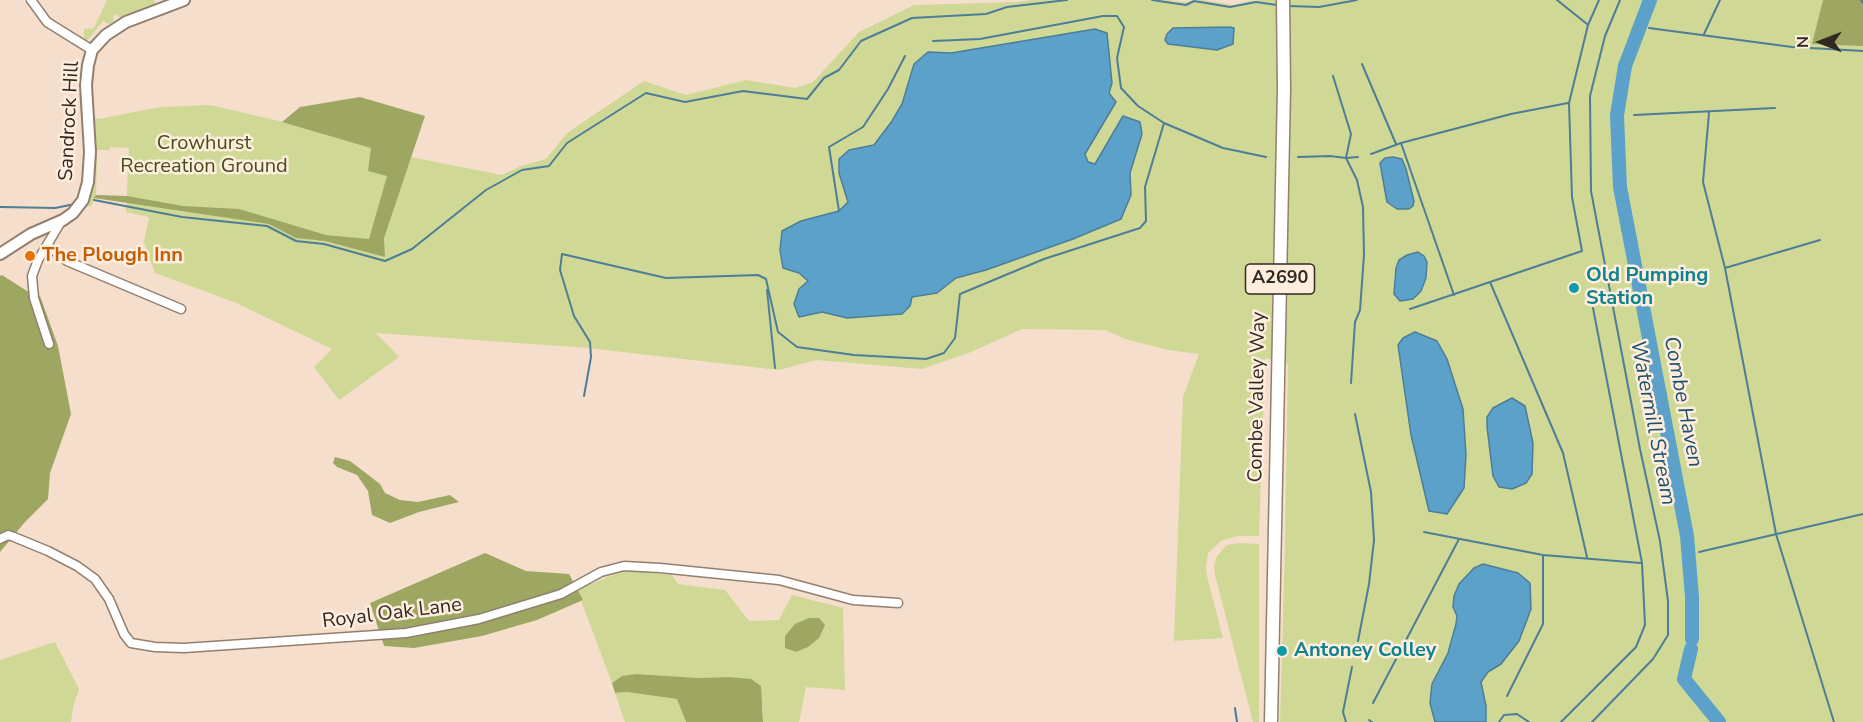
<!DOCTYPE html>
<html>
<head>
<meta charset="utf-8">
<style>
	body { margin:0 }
	#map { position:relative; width:1863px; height:722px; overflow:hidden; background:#f5decc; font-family:"Nunito Sans",sans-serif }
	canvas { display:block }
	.north { position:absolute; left:1791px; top:12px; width:60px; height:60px; -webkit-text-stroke:4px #ffedde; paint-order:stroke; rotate:270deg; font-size:16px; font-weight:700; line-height:24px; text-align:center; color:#312922 }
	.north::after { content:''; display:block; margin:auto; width:21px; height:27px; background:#312922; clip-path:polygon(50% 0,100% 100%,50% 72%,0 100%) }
</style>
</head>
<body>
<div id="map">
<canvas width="1863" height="722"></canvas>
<div class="north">N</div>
</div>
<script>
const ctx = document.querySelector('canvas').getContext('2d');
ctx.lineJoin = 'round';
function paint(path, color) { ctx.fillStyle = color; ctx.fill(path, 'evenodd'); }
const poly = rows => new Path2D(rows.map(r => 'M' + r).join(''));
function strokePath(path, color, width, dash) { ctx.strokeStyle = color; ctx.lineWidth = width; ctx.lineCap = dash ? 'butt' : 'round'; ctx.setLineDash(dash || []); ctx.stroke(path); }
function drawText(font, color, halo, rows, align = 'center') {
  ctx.font = font + ' "Nunito Sans",sans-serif'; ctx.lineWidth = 5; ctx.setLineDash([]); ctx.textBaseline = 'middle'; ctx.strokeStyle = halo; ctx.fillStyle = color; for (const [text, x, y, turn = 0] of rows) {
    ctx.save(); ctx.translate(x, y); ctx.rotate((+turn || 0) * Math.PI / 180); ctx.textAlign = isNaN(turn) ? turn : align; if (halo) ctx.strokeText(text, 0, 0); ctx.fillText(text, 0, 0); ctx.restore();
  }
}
paint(poly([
	[107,0,154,0,156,7,120,18,116,14,113,16,114,21,109,24,103,21,87,41,84,39,84,29,94,28],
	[1032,0,1169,0,1182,2,1203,0,1233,5,1248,1,1264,0,1863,0,1863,722,1280,722,1285,544,1288,364,1265,358,1259,536,1238,536,1221,541,1208,553,1206,566,1207,576,1223,638,1174,641,1183,397,1199,354,1168,350,1125,339,1106,330,1022,329,971,352,922,369,816,360,779,370,588,348,376,333,399,357,339,400,314,367,332,349,234,302,155,273,144,242,149,217,126,212,129,148,110,147,110,150,95,150,94,117,98,119,161,107,210,105,374,143,410,157,502,175,521,166,546,159,567,133,644,81,686,95,746,80,795,88,813,82,859,32,914,5,1018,2],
	[94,155,97,157,96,195,91,207,86,205,93,188],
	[1238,543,1259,544,1259,722,1253,722,1215,575,1214,565,1217,556,1227,545],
	[625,570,672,575,678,584,725,590,749,621,779,620,792,595,843,608,845,690,806,687,799,722,763,722,763,707,729,677,699,678,636,674,623,676,612,683,577,590],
	[55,642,79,689,73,707,71,722,0,722,0,660],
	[627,692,678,699,686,722,625,722,615,693]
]), '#cfd995');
paint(poly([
	[1823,0,1863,0,1863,46,1812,44],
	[360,97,425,116,384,238,385,257,325,241,296,238,269,224,94,198,96,195,127,196,183,206,239,209,326,235,369,239,387,176,368,171,371,148,282,122,300,107],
	[2,275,27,291,40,296,58,346,71,414,50,473,48,499,25,522,0,552,0,276],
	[335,457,350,461,380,484,385,493,400,500,418,502,450,495,459,502,419,512,390,523,372,515,368,491,357,475,337,467,333,463],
	[485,553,526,571,569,574,583,600,537,620,482,636,414,648,384,646,370,603],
	[809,618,819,618,825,625,819,638,808,647,796,652,785,648,785,636,795,624],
	[636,674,699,678,729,677,751,679,761,686,763,722,686,722,677,699,627,692,615,693,612,683,622,676]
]), '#9ea762');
const water = poly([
	[1230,27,1234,28,1233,44,1217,50,1168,44,1165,40,1167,34,1173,28,1230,27],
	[1095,29,1107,33,1112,83,1109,93,1116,102,1085,154,1088,162,1095,164,1123,116,1140,122,1142,134,1130,173,1131,195,1121,219,1073,239,986,270,956,278,937,293,912,297,910,306,902,314,847,318,822,312,799,317,794,304,799,289,808,281,799,273,783,268,780,250,782,231,801,221,839,211,848,202,839,173,839,159,849,150,874,145,892,121,902,104,914,64,928,52,951,53,1095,29],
	[1393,157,1402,159,1406,169,1414,201,1413,206,1409,209,1397,209,1387,202,1380,163,1385,158,1393,157],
	[1418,252,1424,256,1427,262,1426,278,1421,291,1413,299,1400,301,1394,294,1396,268,1399,260,1407,255,1418,252],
	[1415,332,1437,341,1447,359,1463,409,1466,455,1464,488,1447,514,1429,511,1411,435,1398,345,1403,338,1415,332],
	[1512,398,1525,406,1533,443,1532,474,1526,483,1512,489,1499,487,1493,476,1487,427,1487,417,1493,408,1512,398],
	[1483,564,1518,573,1530,583,1531,609,1519,641,1501,664,1488,672,1481,682,1486,706,1486,722,1435,722,1430,703,1432,684,1448,653,1456,624,1457,616,1453,607,1454,596,1459,584,1474,568,1483,564]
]);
paint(water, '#5ba1c9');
strokePath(water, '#4e7d97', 1.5);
strokePath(poly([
	[1152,0,1186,5,1194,1,1230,7,1256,2,1277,5],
	[1557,0,1587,24],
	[1861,0,1863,3],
	[1289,6,1319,7,1357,0],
	[1649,28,1792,47,1863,51],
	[1704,34,1720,0],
	[933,41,980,39,1103,16,1117,16,1124,27,1117,58,1121,88,1138,106,1164,123,1223,148,1266,157],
	[1362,64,1396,144],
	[1333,76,1351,134,1346,158,1357,180,1363,207,1364,255,1360,310,1355,322,1351,383],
	[1709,113,1703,182,1725,268,1776,534,1834,722],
	[1617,115,1623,115],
	[1634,115,1775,108],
	[1401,143,1454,295],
	[1371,154,1401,143,1511,114,1568,103],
	[1298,157,1330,156,1346,158,1358,157],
	[94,200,182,217,267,226,296,241,324,244,385,261,412,249,486,190,522,170,549,166,567,143,646,93,685,102,743,91,807,99,824,78,839,70,861,41,912,18,986,14,1007,7,1067,0],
	[0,207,55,208,75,204],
	[839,211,829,147,863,127,888,89,905,56],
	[1725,268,1820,240],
	[1490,282,1563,453,1587,557],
	[767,290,775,368],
	[1410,309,1582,251,1572,197,1569,103,1588,25,1599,0],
	[584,396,591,357,590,342,574,316,560,270,562,254,666,278,758,275,766,279,778,332,797,347,854,355,926,359,944,353,955,338,960,294,1044,259,1140,228,1146,221,1145,187,1164,123],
	[1355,414,1371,492,1374,540,1369,584,1358,641],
	[1424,532,1543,555,1641,563],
	[1699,552,1863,514],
	[1507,696,1543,624,1543,555],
	[1373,703,1459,539],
	[1235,708,1237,722],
	[1369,720,1372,722],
	[1346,722,1343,712,1352,667],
	[1499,722,1504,715,1517,714,1529,722],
	[1561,722,1636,647,1645,625,1642,563,1593,308],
	[1592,722,1653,659,1668,635,1668,601,1660,541,1640,449,1591,191,1590,96,1605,36,1620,0]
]), '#4e7d97', 2);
strokePath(poly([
	[1650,0,1625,66,1617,115,1620,187,1687,536,1692,597,1692,639],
	[1691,649,1684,679,1719,722]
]), '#5ba1c9', 14);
const street = poly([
	[31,0,47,22,92,50],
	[47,245,67,261,181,309],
	[49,344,34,298,32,276,38,260,62,220],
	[0,539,8,535,14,537,48,551,77,566,95,579,109,599,124,634,131,643,155,647,184,648,406,633,479,619,561,594,601,572,624,566,660,568,779,580,853,600,898,603]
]);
const secondary = poly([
	[0,254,31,234,63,220,73,213,83,200,88,182,90,152,86,85,88,65,92,50,106,35,126,22,184,0]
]);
const primary = poly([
	[1271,722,1284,88,1283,0]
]);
strokePath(street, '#937f6e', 11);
strokePath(secondary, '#937f6e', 14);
strokePath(primary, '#937f6e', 15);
strokePath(street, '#fff', 8);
strokePath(secondary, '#fff', 10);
strokePath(primary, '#fff', 12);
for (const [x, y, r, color] of [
	[30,256,6,"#e8710a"],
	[1574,288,6,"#0f9aa8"],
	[1282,651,6,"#0f9aa8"]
]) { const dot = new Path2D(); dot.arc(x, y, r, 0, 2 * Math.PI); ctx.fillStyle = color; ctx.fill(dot); strokePath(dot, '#ffedde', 2); }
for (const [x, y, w] of [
	[1280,279,69]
]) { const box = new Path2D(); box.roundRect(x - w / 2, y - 15, w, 30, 4.5); ctx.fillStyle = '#ffedde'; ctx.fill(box); strokePath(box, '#312922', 1.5); }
drawText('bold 18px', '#312922', null, [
	["A2690",1280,279]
]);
drawText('20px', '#312922', '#ffedde', [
	["Sandrock Hill",70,121,-87],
	["Combe Valley Way",1258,397,-89],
	["Royal Oak Lane",392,614,-7]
]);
drawText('20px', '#484e1a', '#ffedde', [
	["Crowhurst",204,144],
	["Recreation Ground",204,167]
]);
drawText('bold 20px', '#c56008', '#ffedde', [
	["The Plough Inn",42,256]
], 'left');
drawText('bold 20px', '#0d838f', '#ffedde', [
	["Old Pumping",1586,276],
	["Station",1586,299],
	["Antoney Colley",1294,651]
], 'left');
drawText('italic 21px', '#1b526e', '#ffedde', [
	["Combe Haven",1682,402,79],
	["Watermill Stream",1652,423,79]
]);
</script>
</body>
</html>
